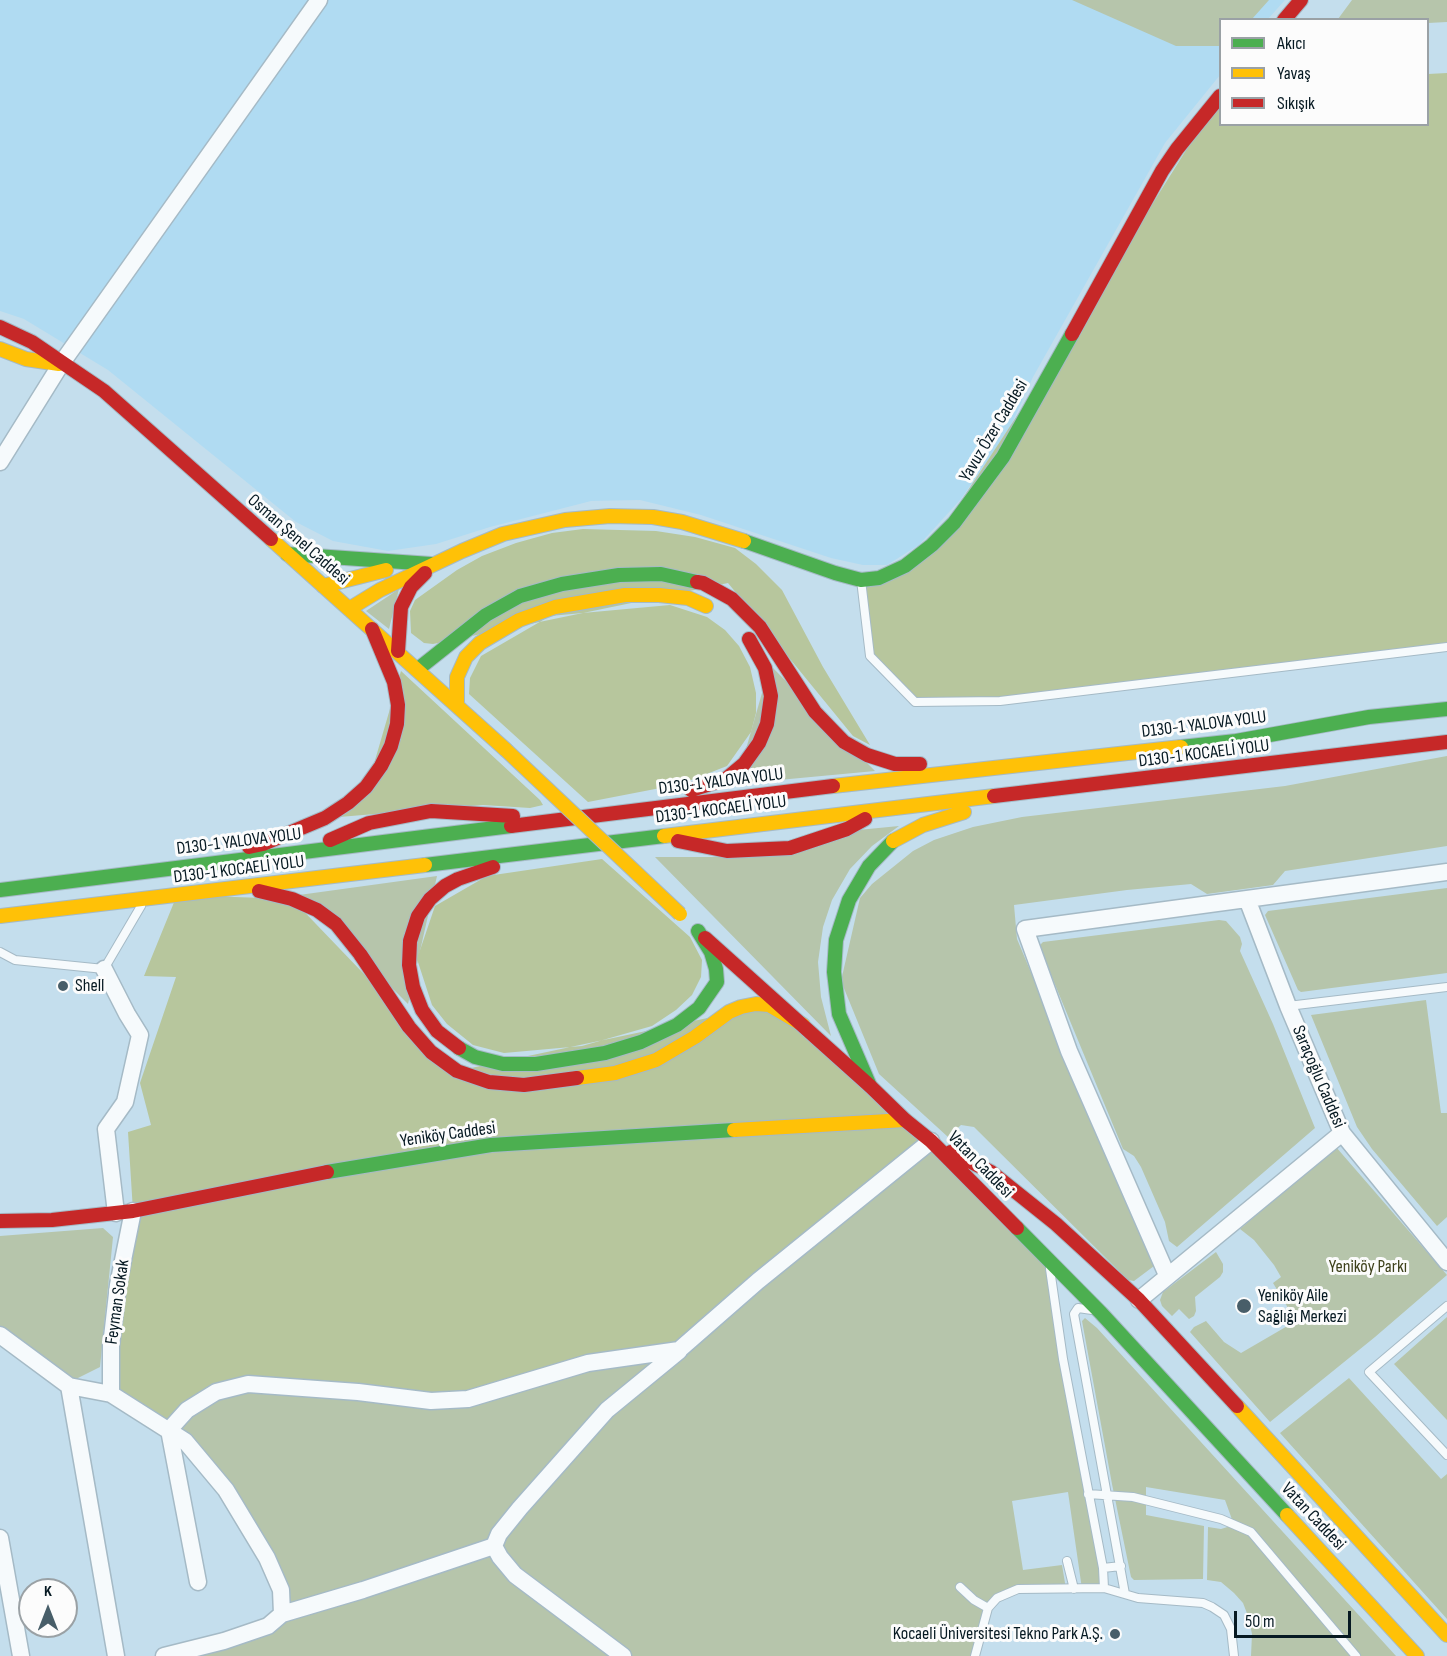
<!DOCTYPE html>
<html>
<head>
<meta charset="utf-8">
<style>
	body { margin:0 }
	#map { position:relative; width:1447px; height:1656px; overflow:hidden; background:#c4deed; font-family:"Sofia Sans Condensed",sans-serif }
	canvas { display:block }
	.legend { position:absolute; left:1219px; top:18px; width:210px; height:108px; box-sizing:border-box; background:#fcfcfc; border:2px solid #9aa1a5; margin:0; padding:8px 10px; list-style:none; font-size:18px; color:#061922 }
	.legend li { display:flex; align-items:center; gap:12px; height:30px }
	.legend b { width:30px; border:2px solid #9aa1a5 }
	.north { position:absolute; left:18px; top:1578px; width:60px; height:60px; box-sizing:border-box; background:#fcfcfc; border:2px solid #9aa1a5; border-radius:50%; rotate:0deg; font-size:16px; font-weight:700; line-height:24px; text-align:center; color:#061922 }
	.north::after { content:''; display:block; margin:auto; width:21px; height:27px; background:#485e69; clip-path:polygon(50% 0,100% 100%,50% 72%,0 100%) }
	.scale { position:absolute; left:1234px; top:1611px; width:117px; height:27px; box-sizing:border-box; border:3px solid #061922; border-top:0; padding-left:8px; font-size:18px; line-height:21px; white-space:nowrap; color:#061922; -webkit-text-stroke:4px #fcfcfc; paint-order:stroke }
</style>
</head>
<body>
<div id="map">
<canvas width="1447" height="1656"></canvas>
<ul class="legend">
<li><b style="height:8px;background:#4caf50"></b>Akıcı</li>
<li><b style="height:8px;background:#ffc107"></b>Yavaş</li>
<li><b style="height:8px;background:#c62828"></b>Sıkışık</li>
</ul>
<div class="north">K</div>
<div class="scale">50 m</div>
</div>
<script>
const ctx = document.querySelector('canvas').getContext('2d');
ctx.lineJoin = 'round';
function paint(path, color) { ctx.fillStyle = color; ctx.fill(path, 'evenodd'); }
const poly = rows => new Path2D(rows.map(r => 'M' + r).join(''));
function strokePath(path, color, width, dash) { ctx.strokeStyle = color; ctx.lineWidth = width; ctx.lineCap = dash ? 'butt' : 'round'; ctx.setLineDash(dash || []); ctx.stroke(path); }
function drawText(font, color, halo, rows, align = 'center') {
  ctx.font = font + ' "Sofia Sans Condensed",sans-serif'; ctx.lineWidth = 6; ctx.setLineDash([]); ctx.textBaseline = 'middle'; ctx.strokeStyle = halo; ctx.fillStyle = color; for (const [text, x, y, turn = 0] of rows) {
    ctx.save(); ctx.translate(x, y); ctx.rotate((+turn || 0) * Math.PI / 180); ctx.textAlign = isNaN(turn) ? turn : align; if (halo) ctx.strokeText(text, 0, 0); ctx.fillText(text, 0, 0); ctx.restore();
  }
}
paint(poly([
	[0,0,1285,0,1268,19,1220,20,1220,75,1165,143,1033,377,1009,430,961,499,919,545,887,565,863,565,831,558,701,515,640,500,591,501,490,527,436,544,388,551,333,541,296,522,108,370,24,319,0,311]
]), '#b0dbf2');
paint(poly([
	[1072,0,1269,0,1252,19,1220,20,1220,46,1176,46],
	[1352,0,1447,0,1447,22,1428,23,1428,20,1338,19],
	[399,589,389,629,366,611],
	[770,665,875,771,736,784],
	[1447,756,1447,846,1285,871,1273,885,1207,894,1191,884,1127,890,1014,905,1017,939,1154,1266,1134,1281,1128,1280,974,1127,961,1125,948,1137,879,1074,841,981,860,898,872,884,913,851,934,840,973,827,1022,817,1285,786],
	[899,826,872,846,850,869,832,900,823,927,818,962,821,997,831,1036,655,857,723,857,858,830],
	[437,876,408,1004,299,895],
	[1447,888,1447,973,1301,992,1298,990,1265,915,1268,911],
	[1219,920,1226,921,1240,937,1242,944,1240,951,1273,1024,1315,1128,1177,1247,1169,1241,1165,1222,1141,1167,1134,1156,1123,1149,1039,946,1043,942],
	[1426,1000,1441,1113,1447,1113,1447,1217,1437,1226,1372,1149,1357,1127,1311,1015],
	[931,1141,1048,1260,1104,1588,1082,1589,1068,1492,1012,1501,1023,1570,1062,1565,1066,1589,1018,1589,988,1608,975,1656,164,1656,268,1626,281,1590,226,1490,169,1430,187,1410],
	[1336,1147,1447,1275,1375,1337,1270,1422,1190,1332,1194,1327,1206,1321,1224,1342,1241,1353,1296,1321,1273,1283,1281,1277,1274,1265,1254,1240,1240,1229],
	[103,1228,113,1237,100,1367,70,1382,0,1329,0,1236],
	[1216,1252,1223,1264,1223,1272,1220,1277,1195,1297,1196,1311,1194,1316,1189,1319,1179,1309,1172,1316,1162,1306,1160,1300,1163,1292],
	[1447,1317,1447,1420,1394,1364],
	[1085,1318,1097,1328,1396,1656,1251,1656,1252,1634,1248,1616,1243,1603,1234,1593,1221,1582,1207,1580,1208,1527,1221,1529,1234,1525,1225,1500,1146,1487,1146,1515,1204,1526,1203,1579,1134,1580,1131,1577,1112,1484,1082,1321],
	[1349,1378,1441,1479,1447,1474,1447,1619,1280,1433]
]), '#b6c5ab');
paint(poly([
	[1447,73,1447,647,1000,701,915,702,870,656,861,580,932,545,1076,326,1220,96,1220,124,1428,124,1428,74],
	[583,529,656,531,695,537,735,548,756,564,782,590,823,667,870,745,853,736,728,583,433,644,424,643,411,633,410,611,415,600,457,570,482,556,516,543,552,533],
	[670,605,707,617,725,630,739,646,750,667,756,693,756,713,751,732,727,766,681,784,588,802,469,694,470,678,481,656,550,616],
	[401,671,540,800,543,805,530,808,483,805,339,817,364,798],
	[602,859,690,937,702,960,701,977,692,995,676,1010,652,1026,582,1046,504,1053,473,1045,447,1024,432,1005,417,959,435,906,487,876],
	[177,895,292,899,457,1071,769,1005,931,1141,679,1350,468,1399,279,1386,216,1392,169,1430,111,1394,133,1211,128,1132,151,1125,140,1083,176,977,144,976]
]), '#b7c69d');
const lane = poly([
	[861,580,870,656,915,702,1000,701,1447,647],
	[0,952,15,960,104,969,141,906],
	[1288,1006,1447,987],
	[1050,1269,1063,1359,1103,1568,1104,1588],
	[1447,1306,1369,1372,1447,1455],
	[1092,1310,1078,1308,1074,1314,1125,1594],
	[1088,1494,1133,1497,1221,1519,1251,1532,1356,1656],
	[1067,1561,1074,1589],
	[1103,1568,1121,1566],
	[960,1587,974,1600,988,1608],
	[975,1656,988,1608,997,1598,1018,1589,1104,1588,1138,1598,1203,1603,1212,1607,1224,1615,1231,1629,1234,1656]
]);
const street = poly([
	[0,462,61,364,319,0],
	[1247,899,1288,1006,1342,1133,1447,1262],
	[104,969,127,1014,140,1035,125,1102,106,1129,116,1213],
	[1167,1275,1069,1051,1025,929,1447,872],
	[1139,1300,1342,1133],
	[0,1335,69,1386,111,1394,185,1441,226,1490,267,1558,281,1590,282,1614,268,1626,224,1641,164,1656],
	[69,1386,116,1656],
	[111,1394,111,1346,118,1285,133,1211],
	[169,1430,187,1410,216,1392,248,1384,358,1392,431,1401,468,1399,588,1363,679,1350,758,1281,931,1141],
	[169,1430,198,1582],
	[0,1538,21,1656],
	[282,1614,363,1590,494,1546],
	[623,1656,515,1575,500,1557,494,1546,499,1534,520,1508,607,1410,679,1351]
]);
const fast = poly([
	[744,541,835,573,861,580,879,578,905,566,932,545,954,523,1003,457,1072,334],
	[287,554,431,564],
	[418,669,486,615,520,596,562,584,619,575,661,574,697,582],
	[1181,747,1236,741,1369,717,1447,709],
	[425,865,664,836],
	[0,890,511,826],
	[459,1048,475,1057,503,1064,536,1064,605,1053,641,1042,677,1025,699,1008,717,982,716,969,711,952,698,931],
	[870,1086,839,1014,834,972,836,940,849,900,869,866,893,841],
	[327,1172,491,1145,734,1130],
	[1017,1228,1101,1313,1287,1515]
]);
const slow = poly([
	[0,349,26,359,59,364],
	[271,539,506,750],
	[323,586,386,570],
	[349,609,380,590,462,551,503,534,565,520,610,516,653,517,682,522,744,541],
	[457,705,457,677,466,657,480,643,519,620,555,607,625,595,659,595,688,598,706,606],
	[833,786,1181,747],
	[664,836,994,796],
	[893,841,923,825,964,812],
	[0,916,425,865],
	[577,1078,615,1073,656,1060,695,1037,729,1012,741,1007,756,1004,769,1005,803,1025],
	[734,1130,905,1120],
	[1237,1406,1447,1635],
	[1287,1515,1417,1656]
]);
const jam = poly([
	[1284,20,1301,0],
	[0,327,32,342,104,391,271,539],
	[1072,334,1162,171,1177,149,1220,96],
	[697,582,703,583,732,599,760,627,815,712,844,742,867,755,895,764,920,764],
	[398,651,401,607,411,587,425,573],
	[691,790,726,779,744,764,759,743,767,724,771,696,765,668,749,639],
	[994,796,1447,742],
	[511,826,833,786],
	[330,840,369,823,431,811,513,816],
	[678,841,727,851,790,848,847,829,865,819],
	[249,847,263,844,325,818,348,803,366,787,381,766,391,746,397,724,398,705,394,682,372,629],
	[259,891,292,899,317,910,336,924,360,954,409,1027,431,1052,457,1071,489,1082,524,1085,577,1078],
	[705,938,870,1086,905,1120,931,1141,1017,1228],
	[459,1048,437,1031,422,1010,413,987,409,965,410,941,418,916,430,899,445,886,458,879,493,867],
	[951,1152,991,1172,1056,1224,1139,1300,1237,1406],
	[0,1221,52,1220,133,1211,327,1172]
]);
strokePath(lane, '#a5bac6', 10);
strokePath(street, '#a5bac6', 19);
strokePath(fast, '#a5bac6', 16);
strokePath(slow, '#a5bac6', 16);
strokePath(jam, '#a5bac6', 16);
strokePath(lane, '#f6fafc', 8);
strokePath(street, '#f6fafc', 16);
strokePath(fast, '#4caf50', 14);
strokePath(slow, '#ffc107', 14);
strokePath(jam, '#c62828', 14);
const slowBridge = poly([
	[506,750,680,914]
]);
strokePath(slowBridge, '#a5bac6', 16, []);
strokePath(slowBridge, '#ffc107', 14);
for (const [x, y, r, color] of [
	[63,986,6,"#485e69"],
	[1244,1306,8,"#485e69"],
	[1115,1634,6,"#485e69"]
]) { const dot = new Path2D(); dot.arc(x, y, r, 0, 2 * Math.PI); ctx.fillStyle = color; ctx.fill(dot); strokePath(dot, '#fcfcfc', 2); }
drawText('18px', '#061922', '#fcfcfc', [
	["Yavuz Özer Caddesi",994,431,-59],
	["Osman Şenel Caddesi",298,540,41],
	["D130-1 YALOVA YOLU",1204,725,-7],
	["D130-1 KOCAELİ YOLU",1204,754,-7],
	["D130-1 YALOVA YOLU",721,782,-7],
	["D130-1 KOCAELİ YOLU",721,810,-7],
	["D130-1 YALOVA YOLU",239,842,-7],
	["D130-1 KOCAELİ YOLU",239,870,-7],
	["Saraçoğlu Caddesi",1318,1077,67],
	["Yeniköy Caddesi",448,1135,-8],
	["Vatan Caddesi",980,1165,46],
	["Feyman Sokak",118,1302,-82],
	["Vatan Caddesi",1313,1517,47]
]);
drawText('18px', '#061922', '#fcfcfc', [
	["Shell",75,986],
	["Yeniköy Aile",1258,1296],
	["Sağlığı Merkezi",1258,1317],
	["Kocaeli Üniversitesi Tekno Park A.Ş.",1103,1634,"right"]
], 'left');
drawText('18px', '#3e411b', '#fcfcfc', [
	["Yeniköy Parkı",1368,1267]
]);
</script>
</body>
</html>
